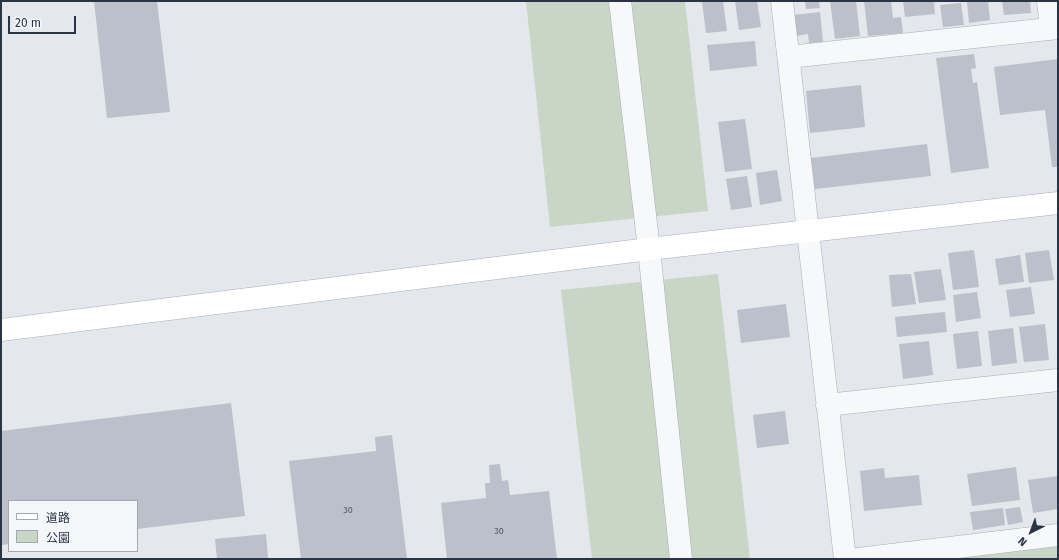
<!DOCTYPE html>
<html>
<head>
<meta charset="utf-8">
<style>
	body { margin:0 }
	#map { position:relative; width:1059px; height:560px; overflow:hidden; background:#e4e7ec; font-family:"Fira Sans","Noto Sans JP",sans-serif }
	canvas { display:block }
	.frame { position:absolute; inset:0; border:2px solid #2b3445; pointer-events:none }
	.legend { position:absolute; left:8px; top:500px; width:130px; height:52px; box-sizing:border-box; background:#f4f6f9; border:1px solid #a4a8b1; margin:0; padding:5px 7px; list-style:none; font-size:12px; color:#2b3445 }
	.legend li { display:flex; align-items:center; gap:8px; height:20px }
	.legend b { width:20px; border:1px solid #a4a8b1 }
	.north { position:absolute; left:1011px; top:512px; width:40px; height:40px; -webkit-text-stroke:3px #f4f6f9; paint-order:stroke; rotate:222deg; font-size:11px; font-weight:700; line-height:16px; text-align:center; color:#2b3445 }
	.north::after { content:''; display:block; margin:auto; width:14px; height:18px; background:#2b3445; clip-path:polygon(50% 0,100% 100%,50% 72%,0 100%) }
	.scale { position:absolute; left:8px; top:16px; width:68px; height:18px; box-sizing:border-box; border:2px solid #2b3445; border-top:0; padding-left:5px; font-size:12px; line-height:14px; white-space:nowrap; color:#2b3445; -webkit-text-stroke:3px #f4f6f9; paint-order:stroke }
</style>
</head>
<body>
<div id="map">
<canvas width="1059" height="560"></canvas>
<div class="frame"></div>
<ul class="legend">
<li><b style="height:5px;background:#fff"></b>道路</li>
<li><b style="height:11px;background:#c9d6c5"></b>公園</li>
</ul>
<div class="north">N</div>
<div class="scale">20 m</div>
</div>
<script>
const ctx = document.querySelector('canvas').getContext('2d');
ctx.lineJoin = 'round';
function paint(path, color) { ctx.fillStyle = color; ctx.fill(path, 'evenodd'); }
const poly = rows => new Path2D(rows.map(r => 'M' + r).join(''));
function strokePath(path, color, width, dash) { ctx.strokeStyle = color; ctx.lineWidth = width; ctx.lineCap = dash ? 'butt' : 'round'; ctx.setLineDash(dash || []); ctx.stroke(path); }
function drawText(font, color, halo, rows, align = 'center') {
  ctx.font = font + ' "Fira Sans",sans-serif'; ctx.lineWidth = 3.5; ctx.setLineDash([]); ctx.textBaseline = 'middle'; ctx.strokeStyle = halo; ctx.fillStyle = color; for (const [text, x, y, turn = 0] of rows) {
    ctx.save(); ctx.translate(x, y); ctx.rotate((+turn || 0) * Math.PI / 180); ctx.textAlign = isNaN(turn) ? turn : align; if (halo) ctx.strokeText(text, 0, 0); ctx.fillText(text, 0, 0); ctx.restore();
  }
}
paint(poly([
	[526,1,685,1,708,211,550,227],
	[718,274,750,559,592,559,561,290],
	[1058,535,1058,559,858,559]
]), '#c9d6c5');
paint(poly([
	[94,1,157,1,170,112,107,118],
	[723,1,727,31,706,33,702,2],
	[735,1,757,1,761,27,739,30],
	[805,1,819,1,820,8,806,9],
	[830,1,856,1,860,36,835,39],
	[864,1,891,1,893,18,901,17,903,33,868,36],
	[903,1,934,1,935,14,905,17],
	[967,1,988,1,990,20,969,23],
	[1002,1,1030,1,1031,13,1004,15],
	[961,3,964,25,943,27,940,5],
	[820,12,823,42,809,43,808,34,796,36,793,15],
	[755,41,757,66,710,71,707,45],
	[974,54,976,68,971,69,973,83,977,82,989,168,951,173,936,58],
	[1058,59,1058,167,1052,167,1045,110,1000,115,994,67],
	[861,85,865,127,810,133,806,91],
	[745,119,752,169,725,172,718,122],
	[927,144,931,176,815,189,811,158],
	[777,170,782,201,760,205,756,173],
	[747,176,752,207,731,210,726,179],
	[974,250,979,287,953,290,948,253],
	[1049,250,1054,280,1029,283,1025,253],
	[1020,255,1024,282,999,285,995,259],
	[941,269,946,300,919,303,914,272],
	[911,274,916,304,892,307,889,275],
	[1031,287,1035,314,1010,317,1006,290],
	[977,292,981,318,956,322,953,295],
	[786,304,790,337,741,343,737,310],
	[945,312,947,332,897,337,895,317],
	[1045,324,1049,360,1024,362,1019,327],
	[1013,328,1017,363,992,366,988,331],
	[978,331,982,366,957,369,953,334],
	[929,341,933,375,903,379,899,344],
	[231,403,245,516,137,529,137,501,9,501,9,544,1,545,1,431],
	[785,411,789,444,757,448,753,415],
	[392,435,407,559,301,559,289,461,376,451,375,437],
	[500,464,502,481,508,480,510,495,549,491,557,559,447,559,441,503,486,498,485,483,490,483,489,465],
	[1016,467,1020,500,972,506,967,474],
	[884,468,885,478,919,475,922,505,864,511,860,471],
	[1058,476,1058,509,1033,513,1028,480],
	[1020,507,1023,522,1008,525,1005,509],
	[1003,508,1005,525,973,530,970,512],
	[266,534,268,559,217,559,215,539]
]), '#bbc0ca');
const street = poly([
	[620,1,649,249,681,559],
	[782,1,845,559],
	[1048,1,1051,28],
	[789,57,1058,28],
	[827,405,1058,380],
	[858,559,1058,535]
]);
const secondary = poly([
	[1,330,649,249,1058,203]
]);
strokePath(street, '#a9aeb7', 23);
strokePath(secondary, '#a9aeb7', 23);
strokePath(street, '#f7f8fa', 22);
strokePath(secondary, '#fff', 22);
drawText('9px', '#4f5766', null, [
	["30",348,510],
	["30",499,531]
]);
</script>
</body>
</html>
